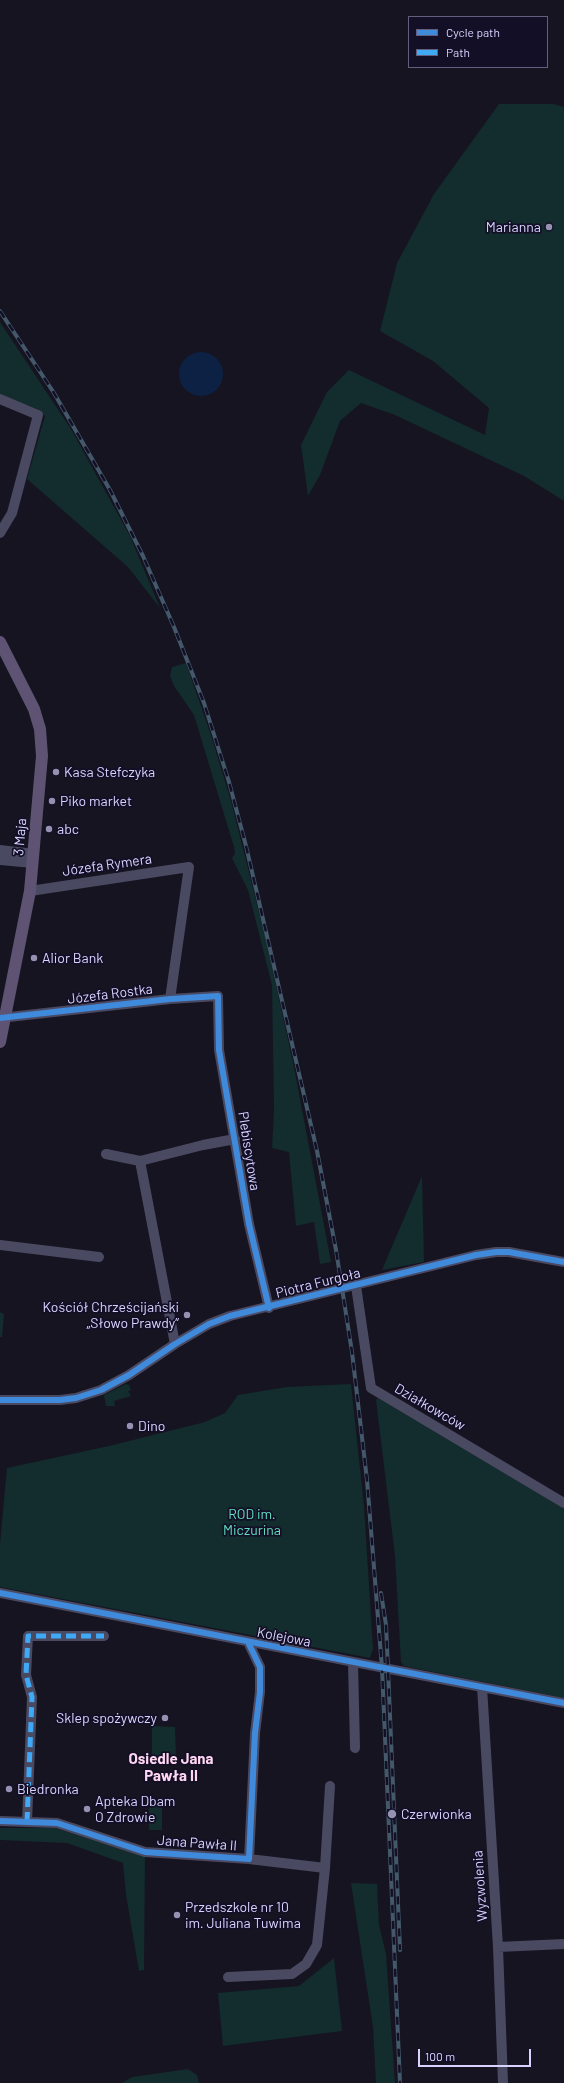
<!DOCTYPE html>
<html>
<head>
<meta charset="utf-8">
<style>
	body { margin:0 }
	#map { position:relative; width:564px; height:2083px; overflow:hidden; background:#161421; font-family:Barlow,sans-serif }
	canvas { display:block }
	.legend { position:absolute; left:408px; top:16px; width:140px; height:52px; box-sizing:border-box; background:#130f26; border:1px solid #625e7d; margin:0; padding:5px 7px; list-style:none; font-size:12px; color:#d9d4ff }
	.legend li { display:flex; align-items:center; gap:8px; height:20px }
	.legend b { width:20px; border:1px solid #625e7d }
	.scale { position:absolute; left:418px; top:2049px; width:113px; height:18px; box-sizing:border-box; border:2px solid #d9d4ff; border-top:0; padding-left:5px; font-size:12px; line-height:14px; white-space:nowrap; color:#d9d4ff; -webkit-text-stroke:3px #130f26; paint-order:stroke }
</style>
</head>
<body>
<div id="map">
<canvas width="564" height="2083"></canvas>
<ul class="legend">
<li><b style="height:5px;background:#408adc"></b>Cycle path</li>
<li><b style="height:5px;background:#3fa9f5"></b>Path</li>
</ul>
<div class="scale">100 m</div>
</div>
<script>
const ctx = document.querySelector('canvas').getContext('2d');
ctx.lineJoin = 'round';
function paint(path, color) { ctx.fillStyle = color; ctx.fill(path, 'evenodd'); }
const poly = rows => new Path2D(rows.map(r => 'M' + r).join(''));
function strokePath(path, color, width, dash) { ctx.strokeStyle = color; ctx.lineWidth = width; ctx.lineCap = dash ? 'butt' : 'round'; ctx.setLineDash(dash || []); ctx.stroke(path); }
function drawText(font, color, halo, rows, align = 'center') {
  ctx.font = font + ' Barlow,sans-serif'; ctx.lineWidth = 3.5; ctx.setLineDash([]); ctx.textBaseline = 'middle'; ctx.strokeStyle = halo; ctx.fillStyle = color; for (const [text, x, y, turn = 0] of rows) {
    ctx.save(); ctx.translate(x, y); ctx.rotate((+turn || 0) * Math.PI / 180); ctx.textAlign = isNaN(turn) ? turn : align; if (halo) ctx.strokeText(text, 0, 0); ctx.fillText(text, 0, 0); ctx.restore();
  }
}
paint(poly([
	[499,104,554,104,564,107,564,501,524,476,395,415,361,403,340,421,320,475,308,496,301,445,327,392,349,370,485,435,489,408,433,361,380,331,397,263,434,194],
	[0,322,71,429,130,536,160,608,128,567,27,479,45,416,37,409,0,395],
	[186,663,211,735,231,801,265,936,293,1062,331,1262,320,1264,314,1222,296,1226,289,1152,272,1148,274,1110,272,985,248,890,232,858,235,854,234,847,194,715,174,686,170,676,172,667],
	[422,1176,424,1262,382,1270],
	[0,1312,4,1314,2,1337,0,1337],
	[126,1384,129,1385,131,1390,128,1391,131,1396,114,1401,115,1406,106,1406,104,1395],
	[351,1384,364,1506,373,1649,370,1658,0,1587,0,1544,7,1468,109,1446,205,1422,225,1413,238,1395,287,1387],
	[378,1398,564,1508,564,1698,404,1666,401,1662,395,1556,376,1400],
	[152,1726,175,1727,176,1756,152,1757],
	[149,1802,162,1802,162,1830,149,1830],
	[0,1828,55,1828,145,1856,144,1970,139,1971,126,1895,123,1863,67,1843,0,1840],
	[351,1883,377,1884,379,1925,386,1954,395,2083,376,2083,373,2027],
	[334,1958,342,2031,223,2046,218,1993,299,1986],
	[188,2069,197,2075,199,2083,122,2083,132,2077]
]), '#132c2d');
paint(poly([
	'179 374a22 22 0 1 1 44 0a22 22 0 1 1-44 0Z'
]), '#0d2144');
strokePath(poly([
	[0,399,38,415,12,513,0,533],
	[0,850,34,854],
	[0,860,33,863],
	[30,891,189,867,170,999],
	[0,1018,170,999,218,996,219,1050,249,1224,269,1308],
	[106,1154,140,1161],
	[0,1245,99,1257],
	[356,1286,371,1388,564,1503],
	[175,1344,140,1161,203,1145,235,1139],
	[0,1400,60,1400,76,1398,101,1390,129,1375,175,1344,209,1324,230,1316,476,1255,496,1252,509,1252,564,1262],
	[0,1593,564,1703],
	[353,1662,355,1748],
	[482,1687,498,1947,503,2083],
	[0,1821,57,1823,145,1852,249,1859,255,1733,260,1692,260,1667,248,1642],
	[27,1822,32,1697,26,1675,28,1636,104,1636],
	[325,1868,330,1786],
	[498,1947,564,1944],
	[228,1977,292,1974,306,1964,317,1945,325,1868,249,1859]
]), '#4a4962', 10);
strokePath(poly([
	[0,642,34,709,40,729,42,756,30,891,0,1042]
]), '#5e5373', 12);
const rail = poly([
	[0,311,54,393,110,490,143,556,174,627,204,703,229,782,246,846,317,1151,336,1250,352,1352,367,1480,382,1668,400,2083],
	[381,1593,386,1625,388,1669,400,1950]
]);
strokePath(rail, '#43596b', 4);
strokePath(rail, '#130f26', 2.5, [8]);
strokePath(poly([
	[27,1822,32,1697,26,1675,28,1636,104,1636]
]), '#3fa9f5', 5, [10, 5]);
strokePath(poly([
	[0,1018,170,999,218,996,219,1050,249,1224,269,1308],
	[0,1400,60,1400,76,1398,101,1390,129,1375,175,1344,209,1324,230,1316,476,1255,496,1252,509,1252,564,1262],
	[0,1593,564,1703],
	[0,1821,57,1823,145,1852,249,1859,255,1733,260,1692,260,1667,248,1642]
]), '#408adc', 6);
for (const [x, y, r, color] of [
	[549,227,4,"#9591b1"],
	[56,772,4,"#9591b1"],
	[52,801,4,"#9591b1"],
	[49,829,4,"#9591b1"],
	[34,958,4,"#9591b1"],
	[187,1315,4,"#9591b1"],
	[130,1426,4,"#9591b1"],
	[165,1718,4,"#9591b1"],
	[9,1789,4,"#9591b1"],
	[87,1809,4,"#9591b1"],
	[392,1814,5,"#9591b1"],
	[177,1915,4,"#9591b1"]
]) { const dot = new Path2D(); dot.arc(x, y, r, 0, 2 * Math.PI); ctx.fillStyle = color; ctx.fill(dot); strokePath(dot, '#130f26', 1.5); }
drawText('14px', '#d9d4ff', '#130f26', [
	["Marianna",541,227,"right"],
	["Kasa Stefczyka",64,772],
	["Piko market",60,801],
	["abc",57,829],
	["Alior Bank",42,958],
	["Kościół Chrześcijański",179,1307,"right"],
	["„Słowo Prawdy”",179,1323,"right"],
	["Dino",138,1426],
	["Sklep spożywczy",157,1718,"right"],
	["Biedronka",17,1789],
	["Apteka Dbam",95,1801],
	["O Zdrowie",95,1817],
	["Czerwionka",401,1814],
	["Przedszkole nr 10",185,1907],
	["im. Juliana Tuwima",185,1923]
], 'left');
drawText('14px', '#d9d4ff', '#130f26', [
	["3 Maja",20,837,-85],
	["Józefa Rymera",107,865,-8],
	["Józefa Rostka",110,994,-7],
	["Plebiscytowa",249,1151,81],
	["Piotra Furgoła",318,1283,-14],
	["Działkowców",430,1407,30],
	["Kolejowa",284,1637,11],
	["Jana Pawła II",197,1843,4],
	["Wyzwolenia",480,1886,-94]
]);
drawText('14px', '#5fe0c0', '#130f26', [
	["ROD im.",252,1514],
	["Miczurina",252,1530]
]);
drawText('bold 15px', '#ffd6f0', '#130f26', [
	["Osiedle Jana",171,1759],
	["Pawła II",171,1776]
]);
</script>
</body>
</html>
